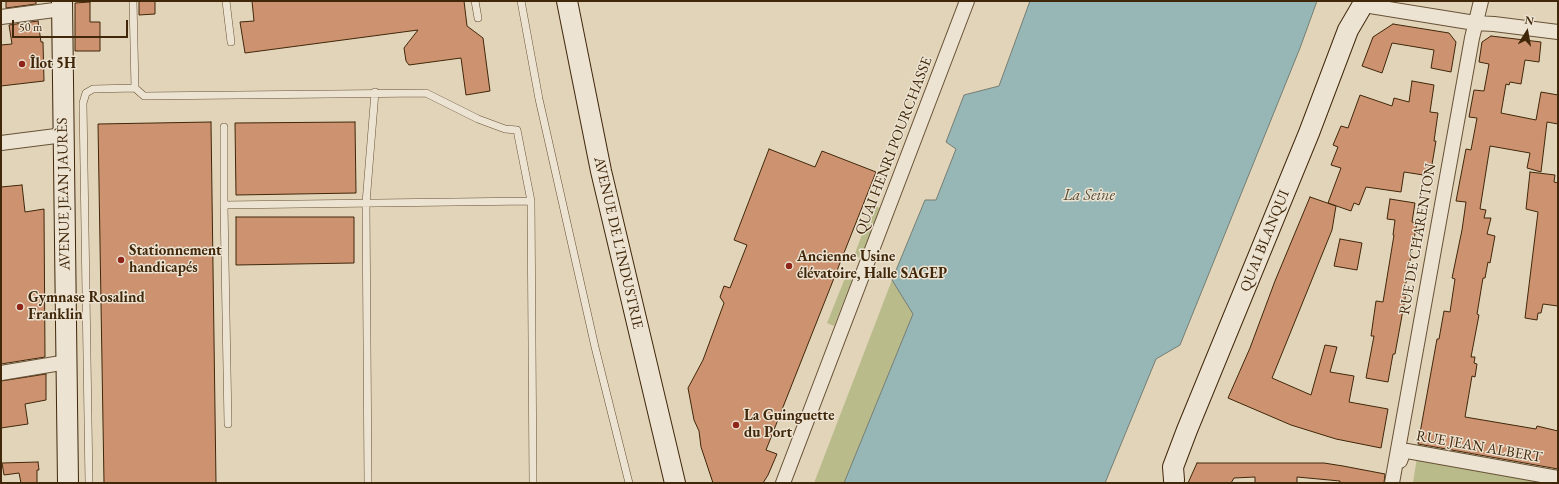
<!DOCTYPE html>
<html>
<head>
<meta charset="utf-8">
<style>
	body { margin:0 }
	#map { position:relative; width:1559px; height:484px; overflow:hidden; background:#e1d4b9; font-family:"EB Garamond",serif }
	canvas { display:block }
	.frame { position:absolute; inset:0; border:2px solid #40270a; pointer-events:none }
	.north { position:absolute; left:1507px; top:12px; width:40px; height:40px; -webkit-text-stroke:3px #ece3d2; paint-order:stroke; rotate:11deg; font-size:11px; font-weight:700; line-height:16px; text-align:center; color:#40270a }
	.north::after { content:''; display:block; margin:auto; width:14px; height:18px; background:#40270a; clip-path:polygon(50% 0,100% 100%,50% 72%,0 100%) }
	.scale { position:absolute; left:12px; top:20px; width:116px; height:18px; box-sizing:border-box; border:2px solid #40270a; border-top:0; padding-left:5px; font-size:12px; line-height:14px; white-space:nowrap; color:#40270a; -webkit-text-stroke:3px #ece3d2; paint-order:stroke }
</style>
</head>
<body>
<div id="map">
<canvas width="1559" height="484"></canvas>
<div class="frame"></div>
<div class="north">N</div>
<div class="scale">50 m</div>
</div>
<script>
const ctx = document.querySelector('canvas').getContext('2d');
ctx.lineJoin = 'round';
function paint(path, color) { ctx.fillStyle = color; ctx.fill(path, 'evenodd'); }
const poly = rows => new Path2D(rows.map(r => 'M' + r).join(''));
function strokePath(path, color, width, dash) { ctx.strokeStyle = color; ctx.lineWidth = width; ctx.lineCap = dash ? 'butt' : 'round'; ctx.setLineDash(dash || []); ctx.stroke(path); }
function drawText(font, color, halo, rows, align = 'center') {
  ctx.font = font + ' "EB Garamond",serif'; ctx.lineWidth = 3; ctx.setLineDash([]); ctx.textBaseline = 'middle'; ctx.strokeStyle = halo; ctx.fillStyle = color; for (const [text, x, y, turn = 0] of rows) {
    ctx.save(); ctx.translate(x, y); ctx.rotate((+turn || 0) * Math.PI / 180); ctx.textAlign = isNaN(turn) ? turn : align; if (halo) ctx.strokeText(text, 0, 0); ctx.fillText(text, 0, 0); ctx.restore();
  }
}
paint(poly([
	[873,205,880,208,861,258,854,256],
	[845,278,852,280,834,326,827,323],
	[892,280,913,314,844,483,814,483],
	[1417,457,1558,483,1413,483]
]), '#b9bb8b');
const water = poly([
	[1030,1,1317,1,1300,48,1180,345,1156,359,1105,483,844,483,913,314,892,280,925,200,936,200,956,149,946,142,964,95,999,86,1030,1]
]);
paint(water, '#97b7b7');
strokePath(water, '#747d72', 1);
const building = poly([
	[6,1,36,1,36,4,6,8,6,1],
	[139,1,155,1,155,14,139,15,139,1],
	[252,1,464,1,467,26,483,38,490,91,466,95,461,58,409,65,406,61,404,48,418,30,245,53,240,22,254,21,252,1],
	[90,2,90,22,100,22,100,51,75,51,75,3,90,2],
	[38,21,41,42,43,42,44,81,1,86,1,45,12,44,9,25,38,21],
	[1393,24,1449,33,1456,42,1451,72,1431,68,1434,50,1392,43,1382,73,1362,66,1373,37,1393,24],
	[1491,36,1541,42,1539,62,1525,60,1521,84,1510,82,1509,85,1506,84,1501,113,1536,120,1541,92,1558,95,1558,124,1547,122,1541,172,1527,168,1530,153,1490,146,1480,209,1486,210,1484,218,1491,218,1487,234,1495,236,1490,263,1488,262,1485,278,1483,278,1477,314,1479,315,1471,357,1475,357,1474,363,1477,364,1475,377,1472,376,1465,417,1536,429,1537,426,1558,431,1558,469,1418,444,1437,339,1439,339,1444,311,1450,312,1455,279,1452,278,1462,230,1466,202,1456,201,1466,149,1471,150,1477,118,1469,117,1474,90,1484,91,1489,64,1479,62,1482,42,1491,36],
	[1412,81,1434,85,1430,112,1438,113,1434,141,1436,141,1430,176,1404,172,1401,192,1366,187,1359,205,1354,203,1351,211,1328,203,1341,168,1331,165,1338,147,1333,145,1341,126,1348,128,1360,95,1392,106,1394,98,1409,102,1412,81],
	[211,122,216,483,104,483,98,124,211,122],
	[355,122,356,193,236,195,235,123,355,122],
	[769,149,815,167,822,151,876,172,766,450,777,454,768,475,763,483,713,483,701,447,699,431,694,420,688,388,703,360,724,303,720,297,724,286,730,288,747,245,734,240,769,149],
	[1530,172,1555,175,1554,182,1558,183,1558,306,1543,304,1541,313,1538,313,1537,320,1525,318,1538,212,1526,209,1530,172],
	[22,185,25,212,44,209,45,357,1,364,1,187,22,185],
	[1310,197,1336,206,1332,230,1272,378,1311,395,1325,345,1337,347,1330,372,1354,376,1349,402,1388,409,1381,448,1336,439,1291,425,1228,398,1250,348,1275,281,1310,197],
	[1390,199,1415,203,1412,222,1417,223,1405,288,1407,288,1395,354,1393,354,1388,382,1366,378,1374,336,1371,336,1376,301,1383,302,1394,235,1393,235,1395,220,1387,219,1390,199],
	[236,217,354,217,354,263,236,265,236,217],
	[1340,239,1362,243,1357,270,1334,266,1340,239],
	[46,374,46,400,25,404,28,424,1,428,1,381,46,374],
	[38,462,39,470,37,470,37,483,21,483,19,473,4,475,2,463,38,462],
	[1197,463,1324,463,1343,466,1385,474,1384,483,1340,483,1340,481,1297,477,1297,483,1255,483,1255,477,1234,478,1231,483,1188,483,1197,463]
]);
paint(building, '#cd926f');
strokePath(building, '#40270a', 1);
const lane = poly([
	[133,1,135,88,144,96,426,93,478,119,505,129,517,130,531,201,224,205,228,424],
	[226,1,231,42],
	[475,1,478,18],
	[521,1,539,99,595,347,629,483],
	[531,201,533,483],
	[224,205,224,127],
	[89,483,83,103,86,93,93,89,135,88],
	[368,483,366,203,375,92]
]);
const street = poly([
	[1364,5,1475,23,1494,24,1558,32],
	[1,17,62,9],
	[1,143,64,135],
	[1,373,67,362],
	[1400,461,1403,453,1407,451,1558,478],
	[783,483,967,1],
	[1392,483,1472,38,1481,1]
]);
const secondary = poly([
	[62,1,68,483],
	[567,1,601,171,675,483],
	[1174,480,1173,467,1187,430,1309,133,1348,30,1365,1]
]);
strokePath(lane, '#685236', 8);
strokePath(street, '#685236', 16);
strokePath(secondary, '#40270a', 22);
strokePath(lane, '#ece3d2', 7);
strokePath(street, '#ece3d2', 14);
strokePath(secondary, '#ece3d2', 20);
for (const [x, y, r, color] of [
	[22,64,4,"#8f2418"],
	[121,260,4,"#8f2418"],
	[789,266,4,"#8f2418"],
	[20,307,4,"#8f2418"],
	[736,425,4,"#8f2418"]
]) { const dot = new Path2D(); dot.arc(x, y, r, 0, 2 * Math.PI); ctx.fillStyle = color; ctx.fill(dot); strokePath(dot, '#ece3d2', 1.5); }
drawText('bold 15px', '#40270a', '#ece3d2', [
	["Îlot 5H",30,64],
	["Stationnement",129,251],
	["handicapés",129,268],
	["Ancienne Usine",797,257],
	["élévatoire, Halle SAGEP",797,274],
	["Gymnase Rosalind",28,298],
	["Franklin",28,315],
	["La Guinguette",744,416],
	["du Port",744,433]
], 'left');
drawText('15px', '#40270a', '#ece3d2', [
	["QUAI HENRI POURCHASSE",894,146,-69],
	["AVENUE JEAN JAURÈS",64,194,-91],
	["RUE DE CHARENTON",1418,239,-80],
	["QUAI BLANQUI",1265,241,-68],
	["AVENUE DE L'INDUSTRIE",618,243,77],
	["RUE JEAN ALBERT",1479,447,10]
]);
drawText('italic 16px', '#564b35', '#ece3d2', [
	["La Seine",1089,196]
]);
</script>
</body>
</html>
